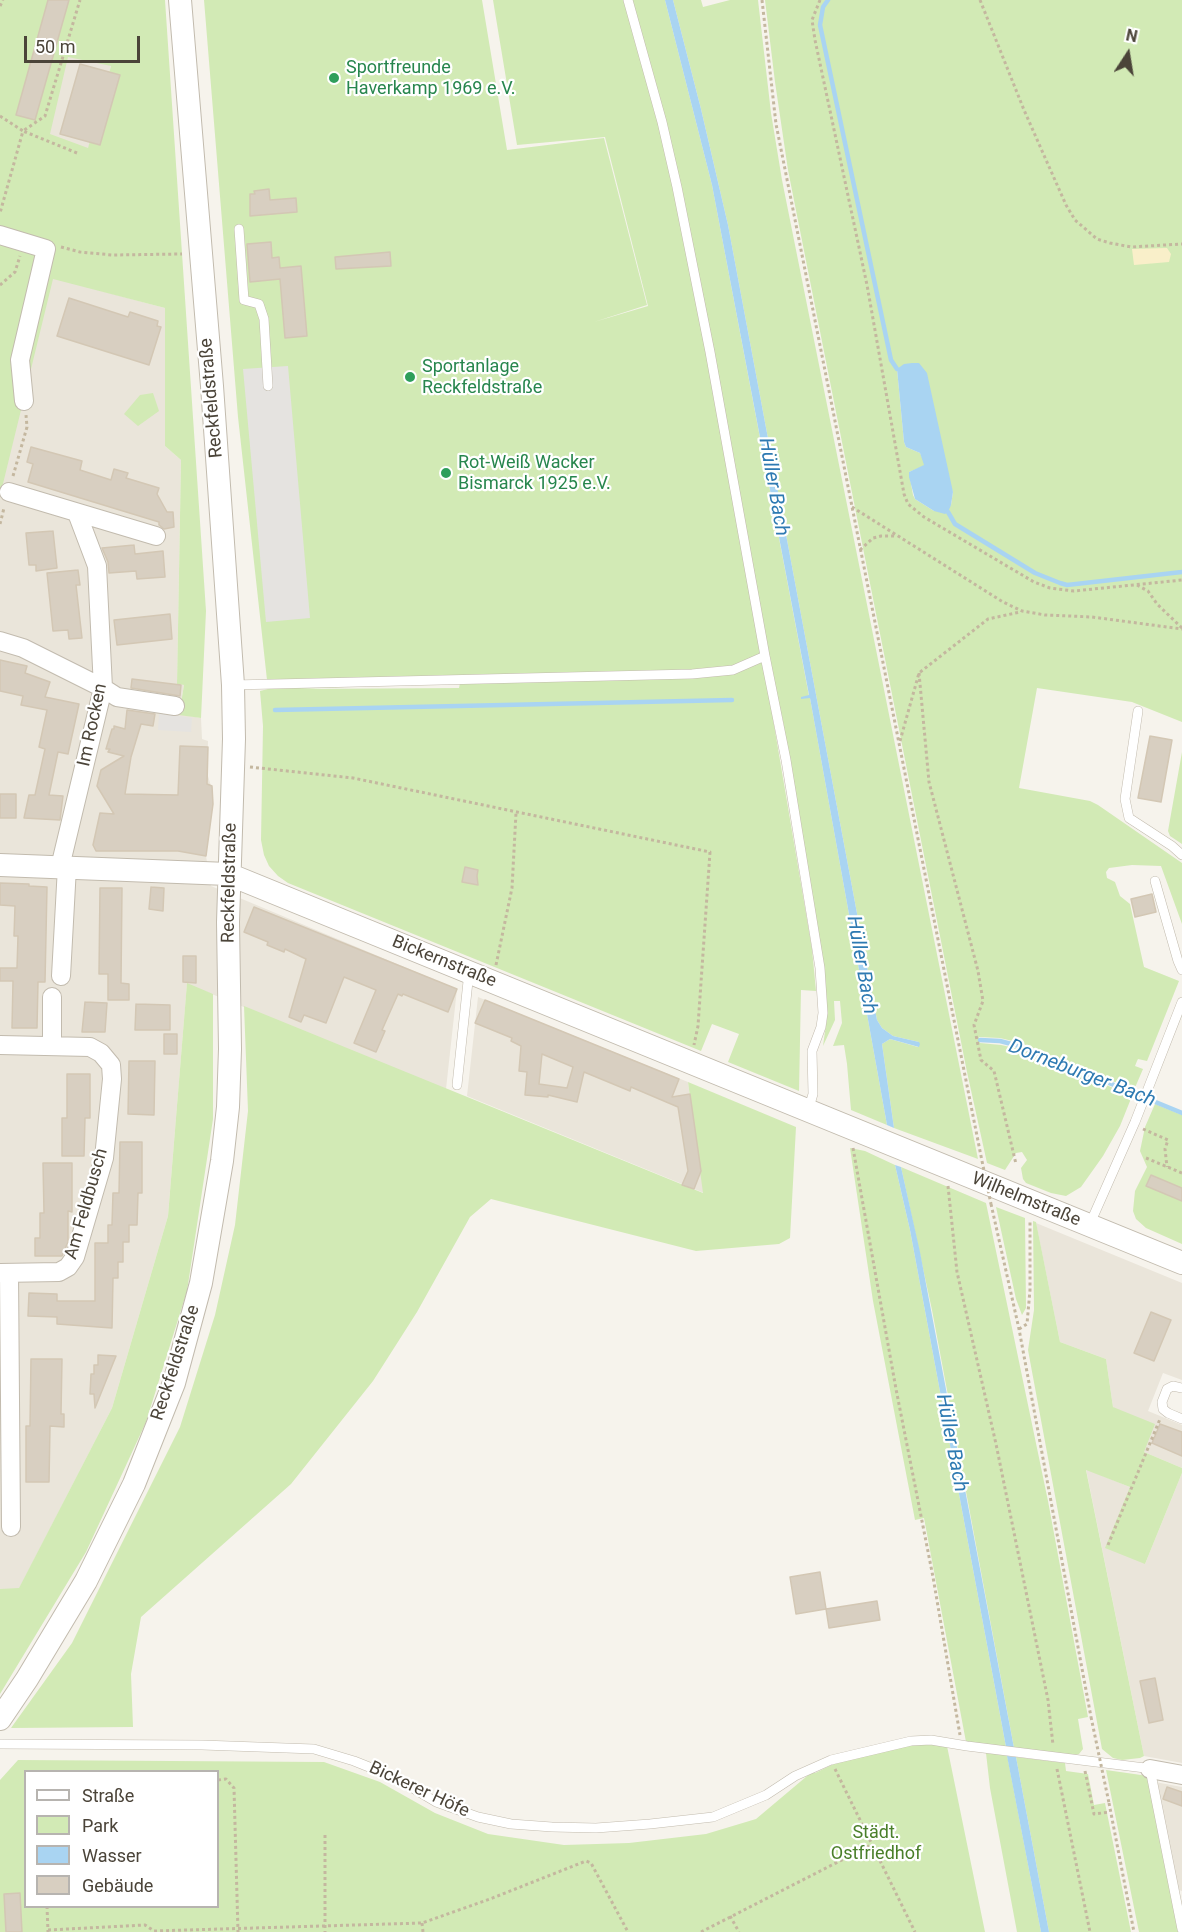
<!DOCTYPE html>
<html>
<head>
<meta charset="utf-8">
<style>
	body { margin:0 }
	#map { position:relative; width:1182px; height:1932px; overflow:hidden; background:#f6f3ec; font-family:Roboto,sans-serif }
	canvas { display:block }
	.legend { position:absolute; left:24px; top:1770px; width:195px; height:138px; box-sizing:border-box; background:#fff; border:2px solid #b7b4b0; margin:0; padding:8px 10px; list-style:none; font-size:18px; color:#4b4439 }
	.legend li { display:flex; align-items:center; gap:12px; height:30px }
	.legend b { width:30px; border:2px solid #b7b4b0 }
	.north { position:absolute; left:1098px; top:24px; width:60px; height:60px; -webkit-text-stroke:4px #fff; paint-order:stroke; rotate:12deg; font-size:16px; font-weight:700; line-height:24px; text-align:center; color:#4b4439 }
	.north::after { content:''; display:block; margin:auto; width:21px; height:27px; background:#4b4439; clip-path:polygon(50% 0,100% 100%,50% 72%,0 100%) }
	.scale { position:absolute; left:24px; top:36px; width:116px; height:27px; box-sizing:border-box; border:3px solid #4b4439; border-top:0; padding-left:8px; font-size:18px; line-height:21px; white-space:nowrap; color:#4b4439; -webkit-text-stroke:4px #fff; paint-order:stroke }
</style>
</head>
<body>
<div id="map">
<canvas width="1182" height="1932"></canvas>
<ul class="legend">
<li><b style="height:8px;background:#fff"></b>Straße</li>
<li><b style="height:16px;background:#d2eab5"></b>Park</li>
<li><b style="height:16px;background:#a9d4f2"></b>Wasser</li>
<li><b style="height:16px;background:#d8cfc1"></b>Gebäude</li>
</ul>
<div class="north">N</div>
<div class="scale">50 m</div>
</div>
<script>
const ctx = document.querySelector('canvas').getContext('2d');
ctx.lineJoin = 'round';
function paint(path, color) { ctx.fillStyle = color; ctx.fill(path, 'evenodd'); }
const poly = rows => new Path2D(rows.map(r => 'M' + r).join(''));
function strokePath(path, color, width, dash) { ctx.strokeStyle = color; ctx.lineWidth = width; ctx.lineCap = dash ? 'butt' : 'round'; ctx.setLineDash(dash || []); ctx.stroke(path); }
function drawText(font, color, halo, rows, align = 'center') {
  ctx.font = font + ' Roboto,sans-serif'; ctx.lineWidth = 4.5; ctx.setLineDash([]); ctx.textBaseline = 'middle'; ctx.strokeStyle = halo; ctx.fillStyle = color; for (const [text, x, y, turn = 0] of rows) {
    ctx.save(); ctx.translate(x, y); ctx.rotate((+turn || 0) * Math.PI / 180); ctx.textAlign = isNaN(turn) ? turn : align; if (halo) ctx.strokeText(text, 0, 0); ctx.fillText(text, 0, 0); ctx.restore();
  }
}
paint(poly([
	[0,0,111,66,53,278,165,308,165,446,181,460,177,684,184,685,179,714,201,718,202,739,208,741,207,773,211,786,213,804,206,856,211,886,457,989,446,1089,187,984,168,1216,112,1408,19,1589,0,1589],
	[478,997,688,1082,704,1193,467,1096],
	[1036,1223,1182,1283,1182,1380,1163,1373,1148,1411,1182,1425,1182,1468,1144,1452,1113,1407,1106,1359,1060,1342],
	[1086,1469,1130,1487,1145,1564,1182,1473,1182,1763,1144,1756],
	[1155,1782,1182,1787,1182,1891,1176,1889]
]), '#eae5da');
paint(poly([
	[0,0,165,0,206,611,201,718,179,715,184,685,177,684,181,460,165,446,165,308,53,279,0,496],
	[68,57,111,66,88,148,50,134],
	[204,0,482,0,507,150,604,138,647,305,594,322,648,306,605,137,517,145,493,0,665,0,712,185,809,696,801,698,810,698,887,1125,851,1110,847,1064,844,1045,833,1046,842,1023,840,1001,834,1001,835,1020,823,1046,827,1017,798,806,782,716,773,719,812,949,816,991,801,990,799,1091,728,1062,739,1034,712,1024,701,1051,288,883,278,876,269,866,264,855,261,840,263,726,260,691,268,689,238,417],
	[460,683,459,688,299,689,459,682],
	[673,0,701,0,703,7,730,0,758,0,771,113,782,180,978,1159,894,1128,882,1044,890,1039,918,1047,919,1042,893,1036,882,1028,877,1020,728,225,701,109],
	[765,0,1182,0,1182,722,1132,702,1037,688,1019,788,1090,801,1098,805,1182,863,1182,924,1161,866,1132,865,1109,868,1106,872,1107,878,1115,882,1120,896,1130,904,1144,967,1179,981,1147,1061,1138,1059,1137,1061,1135,1066,1143,1069,1134,1090,1021,1043,1000,1038,979,1037,980,1043,1001,1045,1024,1050,1132,1096,1120,1126,1103,1156,1081,1187,1066,1196,1051,1193,1026,1183,1023,1179,1021,1168,1027,1160,1022,1152,1016,1153,1005,1170,987,1163,967,1072,788,170,775,82],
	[897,369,953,492,951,505,934,511,915,499,913,495,909,472,924,466,924,461,920,453,906,447,904,442],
	[153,393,159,411,138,426,124,414,140,395],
	[1182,752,1182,844,1170,836,1168,831],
	[187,983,213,994,213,1119,187,1291,146,1422,86,1552,0,1694,0,1589,19,1588,112,1408,168,1216],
	[244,1006,703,1193,688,1082,796,1127,790,1238,779,1244,696,1251,491,1199,470,1217,417,1312,373,1381,291,1484,141,1617,131,1674,133,1727,11,1728,72,1643,180,1427,215,1315,235,1225,248,1111],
	[1155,1104,1182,1115,1182,1244,1146,1228,1136,1219,1133,1211,1135,1191,1147,1167,1140,1151,1145,1127],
	[850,1148,865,1151,895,1165,910,1230,1006,1747,966,1742,924,1518,915,1520,873,1301],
	[901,1167,986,1203,1048,1501,1088,1717,1078,1719,1083,1749,1079,1754,1072,1756,1014,1748,932,1310],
	[996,1207,1025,1218,1026,1308,1022,1315,1016,1299],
	[1033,1221,1036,1222,1060,1342,1106,1359,1113,1407,1155,1424,1144,1452,1182,1468,1182,1473,1145,1564,1105,1548,1130,1487,1086,1470,1144,1756,1140,1758,1122,1760,1113,1758,1102,1749,1028,1350,1034,1310],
	[931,1744,947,1746,985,1932,0,1932,0,1780,18,1760,324,1762,380,1782,435,1813,488,1834,564,1845,629,1843,706,1834,756,1819,813,1771,815,1773,840,1761,908,1745],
	[26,1772,218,1772,218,1906,26,1906],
	[986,1753,1007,1755,1041,1932,1017,1932,990,1788],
	[1016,1757,1065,1763,1066,1771,1088,1774,1094,1805,1105,1803,1131,1932,1049,1932],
	[1106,1770,1148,1776,1180,1932,1139,1932]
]), '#d2eab5');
paint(poly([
	[1167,248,1171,254,1169,262,1134,265,1132,249]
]), '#f9efc9');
paint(poly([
	[288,366,310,618,266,622,243,369],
	[159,713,192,718,191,732,158,730]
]), '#e5e3e0');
paint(poly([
	[665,0,673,0,701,109,728,225,877,1020,882,1028,893,1036,919,1042,920,1044,919,1047,890,1039,882,1044,894,1128,887,1125,810,698,801,699,801,697,809,695,712,185],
	[912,363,919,363,927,373,953,492,951,505,948,512,945,514,934,511,915,499,909,477,909,472,924,465,920,453,906,447,904,442,897,369,904,364],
	[895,1165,901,1167,920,1252,1014,1748,1006,1747,910,1230],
	[1007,1756,1016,1757,1049,1932,1041,1932]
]), '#a9d4f2');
strokePath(poly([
	[828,0,823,7,820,25,891,360,897,369],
	[948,512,955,524,1035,573,1060,583,1067,585,1182,572],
	[275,710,732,700],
	[980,1040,1000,1041,1019,1046,1182,1113]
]), '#a9d4f2', 4.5);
const building = poly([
	[48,0,69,0,35,120,16,115,48,0],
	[80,64,120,75,100,145,60,134,80,64],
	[269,189,270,200,296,198,297,212,250,216,250,194,255,194,254,191,269,189],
	[271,242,272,258,279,257,280,268,301,266,307,336,285,338,280,279,250,282,247,244,271,242],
	[390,252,391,266,336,269,335,257,390,252],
	[69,298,128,317,130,312,158,321,157,326,161,327,149,365,57,336,69,298],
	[31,447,82,461,80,470,111,480,114,469,128,473,126,478,159,488,157,494,167,512,173,512,174,527,164,529,159,525,159,522,28,482,33,464,27,462,31,447],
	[53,531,57,568,36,571,36,565,29,565,26,533,53,531],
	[134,545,135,554,163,551,165,577,137,579,136,571,109,573,108,562,102,548,134,545],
	[78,570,80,585,76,585,82,638,69,639,68,630,53,631,47,573,78,570],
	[170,614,172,639,117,645,114,620,170,614],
	[0,660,27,666,25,673,50,682,45,697,79,704,68,754,58,752,49,795,63,796,60,820,24,818,29,795,35,795,45,749,39,747,47,710,21,705,23,696,0,691,0,660],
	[132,679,181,685,180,696,131,688,132,679],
	[127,710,155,714,153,726,141,724,131,757,125,794,178,795,180,746,208,747,207,784,212,786,213,804,206,856,178,851,96,851,93,845,100,813,114,814,97,786,101,770,124,756,108,752,110,749,106,749,112,729,114,729,114,726,125,729,127,710],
	[1150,736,1172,740,1161,802,1138,798,1150,736],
	[0,794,16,794,16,818,0,818,0,794],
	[465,867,478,870,477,876,478,885,462,882,465,867],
	[0,883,29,884,29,886,47,887,45,982,38,982,37,1028,12,1028,13,981,0,981,0,968,17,968,18,936,14,936,15,906,0,905,0,883],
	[151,887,164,888,163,911,149,909,151,887],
	[100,888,122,888,121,983,129,984,129,1000,108,1000,108,974,99,974,100,888],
	[1152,894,1156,912,1135,917,1131,899,1152,894],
	[254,907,457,989,448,1012,403,994,402,996,398,994,382,1030,385,1031,376,1052,354,1043,376,990,344,977,326,1023,304,1015,301,1022,289,1017,306,959,285,949,284,952,267,945,268,942,244,932,254,907],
	[183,956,196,956,196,983,183,982,183,956],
	[485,1000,679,1079,672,1097,690,1094,701,1171,694,1189,682,1185,688,1171,678,1107,631,1087,630,1091,584,1072,577,1102,548,1095,548,1097,525,1095,527,1072,519,1071,521,1046,511,1041,512,1038,475,1023,485,1000],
	[542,1054,573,1067,567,1088,539,1084,542,1054],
	[85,1002,107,1003,105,1032,82,1032,85,1002],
	[136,1004,170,1005,170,1030,135,1030,136,1004],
	[164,1034,177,1034,177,1054,164,1054,164,1034],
	[129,1061,155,1061,154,1115,128,1114,129,1061],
	[67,1074,90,1074,90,1118,85,1118,84,1156,62,1156,62,1118,67,1118,67,1074],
	[120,1142,142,1142,142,1193,138,1193,137,1225,129,1225,129,1242,123,1242,123,1262,118,1262,118,1278,113,1278,112,1328,57,1324,57,1317,28,1316,29,1293,57,1294,57,1301,95,1301,95,1243,108,1243,108,1225,112,1225,113,1193,119,1193,120,1142],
	[43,1163,72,1163,72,1212,68,1211,68,1242,62,1256,35,1256,35,1238,40,1238,40,1213,44,1213,43,1163],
	[1151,1175,1182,1188,1182,1201,1146,1186,1151,1175],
	[1151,1312,1171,1320,1154,1361,1134,1353,1151,1312],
	[98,1355,116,1356,95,1408,94,1394,90,1394,91,1374,94,1374,94,1365,98,1365,98,1355],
	[31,1359,62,1359,61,1414,64,1414,64,1427,50,1426,49,1482,26,1482,26,1426,30,1426,31,1359],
	[1160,1424,1182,1432,1182,1456,1152,1443,1160,1424],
	[820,1572,826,1609,796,1614,790,1577,820,1572],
	[877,1601,880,1620,829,1628,826,1609,877,1601],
	[1155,1678,1163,1720,1149,1723,1140,1681,1155,1678],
	[1167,1787,1182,1792,1182,1806,1163,1799,1167,1787],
	[20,1893,22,1932,6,1932,4,1894,20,1893]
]);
paint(building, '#d8cfc1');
strokePath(building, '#d3c7b4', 1.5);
const service = poly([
	[239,229,244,300,259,304,264,319,268,386],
	[765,656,786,760,820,968,823,1013,821,1027,812,1051,813,1094,808,1111],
	[233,685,692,674,733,670,765,656,710,352,677,187,662,122,628,0],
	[1138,711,1125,799,1129,818,1172,846,1182,855],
	[1155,881,1178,961,1182,970],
	[457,1085,469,972],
	[1089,1226,1135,1122,1182,1002],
	[1182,1388,1173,1386,1167,1389,1162,1402,1163,1409,1168,1413,1182,1419],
	[0,1744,202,1745,314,1749,354,1761,394,1777,436,1802,478,1817,511,1824,552,1827,596,1828,650,1824,713,1817,766,1795,795,1776,831,1760,911,1741,931,1740,967,1746,1145,1768,1150,1769,1182,1929]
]);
const minor = poly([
	[0,235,46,249,20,360,24,401],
	[9,492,156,536],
	[0,641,23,648,103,688,117,697,175,706],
	[60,867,103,688,97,566,77,513],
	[61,976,67,867],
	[0,1045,90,1047,101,1053,111,1065,112,1079,104,1158,75,1257,68,1267,59,1272,0,1273],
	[52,1046,52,997],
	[9,1273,11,1527],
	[1150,1769,1182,1775]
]);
const tertiary = poly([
	[0,865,228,874,1182,1263],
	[0,1719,27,1679,86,1581,134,1484,174,1383,201,1283,222,1161,228,1107,230,1049,228,922,234,739,233,685,212,386,180,0]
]);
strokePath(service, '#c2bbae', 10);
strokePath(minor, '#c2bbae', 20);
strokePath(tertiary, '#c2bbae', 24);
strokePath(poly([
	[762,0,776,124,982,1161],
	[820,0,812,20,815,40,867,285,904,494,908,504,924,517,1034,582,1050,588,1074,591,1182,580],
	[980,0,1024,110,1066,205,1075,220,1097,239,1110,243,1131,247,1182,244],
	[0,6,3,0],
	[0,116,23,131,0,213],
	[77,153,23,131,45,116,80,0],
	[61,247,80,252,112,255,182,254],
	[0,285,15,272,20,256],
	[13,476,27,427,26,415],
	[852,507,1003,602,1022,611,1045,615,1092,617,1182,629],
	[0,524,4,508],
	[860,550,873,538,881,536,896,536],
	[1137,585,1148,591,1157,604,1182,628],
	[919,673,929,782,978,971,983,1001,974,1025,981,1060,994,1071,1016,1164],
	[900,741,919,673,988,619,1020,612],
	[250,767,353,778,710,852,698,1026,694,1045],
	[496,965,512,888,516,813],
	[1143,1129,1168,1140,1165,1149,1167,1167],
	[853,1148,896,1389,933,1577,960,1735],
	[1146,1158,1182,1173],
	[948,1186,957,1272,996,1444,1048,1700,1053,1745],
	[991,1204,1019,1329,1091,1717],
	[1019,1329,1027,1324,1030,1290,1030,1221],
	[1108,1545,1160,1419],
	[835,1769,915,1932],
	[1057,1769,1090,1932],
	[1085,1771,1094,1814,1110,1812],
	[218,1780,226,1779,234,1788,238,1932],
	[1109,1803,1134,1932],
	[325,1835,325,1932],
	[47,1906,48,1932],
	[730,1916,739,1932],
	[422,1923,423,1932],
	[48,1930,145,1925,154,1931,422,1923,490,1899,586,1861,591,1863,628,1932],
	[701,1932,871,1845]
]), '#c4b79f', 3, [3, 3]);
strokePath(service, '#fff', 9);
strokePath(minor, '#fff', 18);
strokePath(tertiary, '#fff', 22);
strokePath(poly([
	[982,1161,991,1204],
	[1091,1717,1109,1803]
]), '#c4b79f', 3, [3, 3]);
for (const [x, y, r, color] of [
	[334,78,6,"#2e9e5b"],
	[410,377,6,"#2e9e5b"],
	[446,473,6,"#2e9e5b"]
]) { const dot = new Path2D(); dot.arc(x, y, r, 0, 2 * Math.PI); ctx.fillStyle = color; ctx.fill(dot); strokePath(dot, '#fff', 2); }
drawText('18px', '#27864d', '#fff', [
	["Sportfreunde",346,68],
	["Haverkamp 1969 e.V.",346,89],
	["Sportanlage",422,367],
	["Reckfeldstraße",422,388],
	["Rot-Weiß Wacker",458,463],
	["Bismarck 1925 e.V.",458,484]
], 'left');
drawText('18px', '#4b4439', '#fff', [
	["Reckfeldstraße",212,398,-95],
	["Im Rocken",93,725,-78],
	["Reckfeldstraße",230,883,-89],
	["Bickernstraße",444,962,22],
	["Wilhelmstraße",1026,1200,22],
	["Am Feldbusch",87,1204,-74],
	["Reckfeldstraße",176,1363,-72],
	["Bickerer Höfe",419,1790,25]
]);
drawText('18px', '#4a7f2a', '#fff', [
	["Städt.",876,1833],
	["Ostfriedhof",876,1854]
]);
drawText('italic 20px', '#2e7ab2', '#fff', [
	["Hüller Bach",773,487,80],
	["Hüller Bach",861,965,80],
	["Dorneburger Bach",1082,1074,21],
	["Hüller Bach",951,1443,79]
]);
</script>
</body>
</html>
